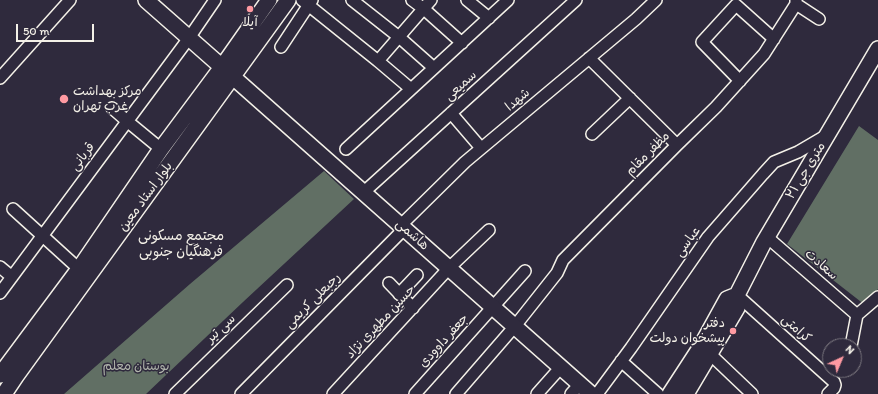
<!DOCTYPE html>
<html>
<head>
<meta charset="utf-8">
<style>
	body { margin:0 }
	#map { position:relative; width:878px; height:394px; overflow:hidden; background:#2f2a3d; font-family:Itim,sans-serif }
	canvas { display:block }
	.north { position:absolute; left:822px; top:338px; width:40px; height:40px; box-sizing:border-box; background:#2f2a3d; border:1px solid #7e7a81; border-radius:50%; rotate:44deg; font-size:11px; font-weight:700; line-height:16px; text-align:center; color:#f4f1e8 }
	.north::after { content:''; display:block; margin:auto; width:14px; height:18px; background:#ff9aa2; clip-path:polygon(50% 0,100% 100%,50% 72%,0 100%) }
	.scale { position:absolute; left:16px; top:24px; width:78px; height:18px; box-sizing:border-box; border:2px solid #f4f1e8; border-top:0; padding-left:5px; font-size:12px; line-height:14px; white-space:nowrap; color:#f4f1e8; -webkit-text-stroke:3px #2f2a3d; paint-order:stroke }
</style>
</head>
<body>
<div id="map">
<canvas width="878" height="394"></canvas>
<div class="north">N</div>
<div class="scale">50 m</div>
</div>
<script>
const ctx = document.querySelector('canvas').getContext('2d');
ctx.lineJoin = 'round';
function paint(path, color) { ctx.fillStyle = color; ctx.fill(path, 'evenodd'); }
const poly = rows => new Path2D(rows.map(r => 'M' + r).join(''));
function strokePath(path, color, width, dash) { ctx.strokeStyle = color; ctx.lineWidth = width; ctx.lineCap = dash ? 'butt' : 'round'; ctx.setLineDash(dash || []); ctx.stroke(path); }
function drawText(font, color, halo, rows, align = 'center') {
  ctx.font = font + ' Itim,"Playpen Sans Arabic",sans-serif'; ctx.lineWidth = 3; ctx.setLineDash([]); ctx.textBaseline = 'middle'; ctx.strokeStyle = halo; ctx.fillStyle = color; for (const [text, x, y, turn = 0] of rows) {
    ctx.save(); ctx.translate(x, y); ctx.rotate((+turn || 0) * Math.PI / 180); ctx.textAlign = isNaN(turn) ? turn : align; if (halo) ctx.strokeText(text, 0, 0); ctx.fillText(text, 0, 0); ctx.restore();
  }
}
paint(poly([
	[859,126,878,140,878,289,865,305,787,244],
	[324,171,354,199,243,302,146,394,64,394,190,284]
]), '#616f64');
const minor = poly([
	[302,0,378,61,411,89],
	[352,0,399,37,434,68],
	[412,0,424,9,462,43],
	[467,0,489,18],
	[796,4,819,19],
	[281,47,312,0],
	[589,58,677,145],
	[378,61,431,0],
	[0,78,70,0],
	[740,81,702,42,736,5,774,39],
	[112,108,127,121,161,149],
	[451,113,481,148],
	[592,134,630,98],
	[346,149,508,0],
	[364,192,576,0],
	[13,209,79,269],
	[401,225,465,162,636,19,656,0],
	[767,237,857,315],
	[0,267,12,277],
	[389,283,413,308],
	[0,293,189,38,215,0],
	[399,294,417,275],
	[737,295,834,382,835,385,834,388,828,394],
	[851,346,857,315,878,297],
	[704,350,710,354,752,394],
	[621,361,658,394],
	[175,394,287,285],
	[241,394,405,228],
	[333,394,449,268,489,230],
	[415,394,525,271],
	[456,394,515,326,557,273,563,260,677,145,716,107,764,54,796,4,796,0],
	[537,394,561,367],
	[571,394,580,384],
	[597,394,631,348,708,237,763,174,774,162,798,152,827,135]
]);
const secondary = poly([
	[146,0,222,67],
	[233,77,591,394],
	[0,375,79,269,161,149,222,67,269,0],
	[4,394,16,376,288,0],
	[670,394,700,348,727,299,737,295],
	[686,394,737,308,737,295,764,242,878,49]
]);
strokePath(minor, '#f4f1e8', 14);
strokePath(secondary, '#f4f1e8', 18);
strokePath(minor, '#2f2a3d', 11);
strokePath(secondary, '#2f2a3d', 15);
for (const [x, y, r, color] of [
	[250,9,4,"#ff9aa2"],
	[64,99,5,"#ff9aa2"],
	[733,331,4,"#ff9aa2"]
]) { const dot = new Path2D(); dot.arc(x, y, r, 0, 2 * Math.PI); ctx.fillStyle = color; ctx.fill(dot); strokePath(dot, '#2f2a3d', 1.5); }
drawText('13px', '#f4f1e8', '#2f2a3d', [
	["آیلا",250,23],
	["مرکز بهداشت",73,92,"left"],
	["غرب تهران",73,107,"left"],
	["دفتر",725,324,"right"],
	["پیشخوان دولت",725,339,"right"]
]);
drawText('13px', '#f4f1e8', '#2f2a3d', [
	["سمیعی",461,86,-42],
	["شهدا",518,100,-40],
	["مظفر مقام",648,154,-45],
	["قربانی",83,157,-53],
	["۲۱ متری جی",806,171,-59],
	["بلوار استاد معین",146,197,-54],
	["هاشمی",412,235,42],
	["عباسی",688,242,-54],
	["سعادت",821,265,41],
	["رجبعلی کریمی",313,301,-45],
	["حسین مطهری نژاد",381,322,-47],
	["سی تیر",221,329,-44],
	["کرامتی",796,329,42],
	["جعفر داوودی",444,341,-48]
]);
drawText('13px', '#b2b6ad', '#2f2a3d', [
	["بوستان معلم",136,367]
]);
drawText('14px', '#f4f1e8', '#2f2a3d', [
	["مجتمع مسکونی",181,236],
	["فرهنگیان جنوبی",181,252]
]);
</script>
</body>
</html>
